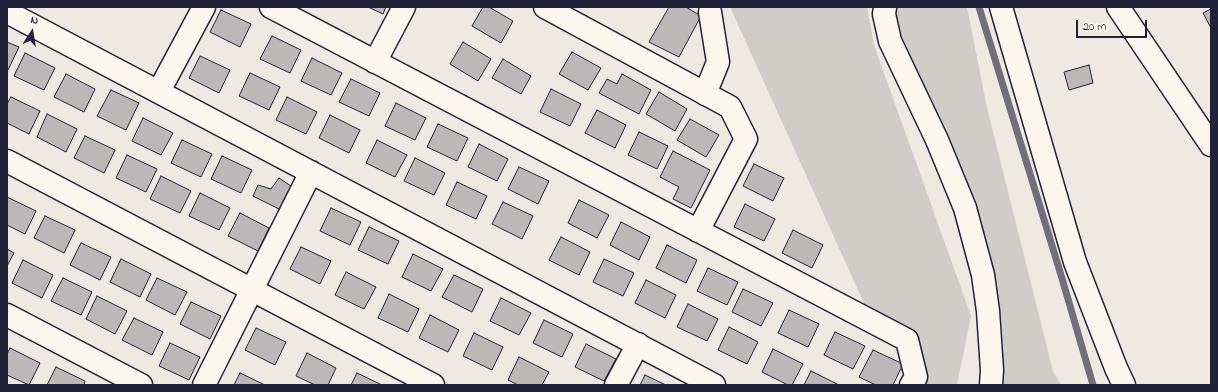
<!DOCTYPE html>
<html>
<head>
<meta charset="utf-8">
<style>
	body { margin:0 }
	#map { position:relative; width:1218px; height:392px; overflow:hidden; background:#eeeae2; font-family:"Indie Flower",sans-serif }
	canvas { display:block }
	.frame { position:absolute; inset:0; border:8px solid #22223b; pointer-events:none }
	.north { position:absolute; left:12px; top:12px; width:40px; height:40px; -webkit-text-stroke:3px #fbf7ec; paint-order:stroke; rotate:12deg; font-size:11px; font-weight:700; line-height:16px; text-align:center; color:#22223b }
	.north::after { content:''; display:block; margin:auto; width:14px; height:18px; background:#22223b; clip-path:polygon(50% 0,100% 100%,50% 72%,0 100%) }
	.scale { position:absolute; left:1076px; top:20px; width:71px; height:18px; box-sizing:border-box; border:2px solid #22223b; border-top:0; padding-left:5px; font-size:12px; line-height:14px; white-space:nowrap; color:#22223b; -webkit-text-stroke:3px #fbf7ec; paint-order:stroke }
</style>
</head>
<body>
<div id="map">
<canvas width="1218" height="392"></canvas>
<div class="frame"></div>
<div class="north">N</div>
<div class="scale">20 m</div>
</div>
<script>
const ctx = document.querySelector('canvas').getContext('2d');
ctx.lineJoin = 'round';
function paint(path, color) { ctx.fillStyle = color; ctx.fill(path, 'evenodd'); }
const poly = rows => new Path2D(rows.map(r => 'M' + r).join(''));
function strokePath(path, color, width, dash) { ctx.strokeStyle = color; ctx.lineWidth = width; ctx.lineCap = dash ? 'butt' : 'round'; ctx.setLineDash(dash || []); ctx.stroke(path); }
paint(poly([
	[730,7,867,7,874,45,971,316,957,385,919,385,908,328,867,310],
	[887,7,967,7,987,108,1053,371,1061,385,986,385,987,302]
]), '#d0cdc9');
strokePath(poly([
	[979,7,1061,275,1093,385]
]), '#716f7c', 7);
const building = poly([
	[368,7,386,7,383,14,368,7],
	[483,7,489,7,513,21,501,43,472,26,483,7],
	[669,7,686,7,701,16,679,57,649,42,669,7],
	[1211,9,1211,28,1203,13,1211,9],
	[221,10,251,24,240,47,210,32,221,10],
	[272,36,301,50,290,73,260,59,272,36],
	[7,42,19,47,8,70,7,69,7,42],
	[463,42,491,59,478,81,450,64,463,42],
	[572,52,601,68,588,90,559,74,572,52],
	[25,53,55,68,44,90,14,76,25,53],
	[200,56,230,70,219,93,189,78,200,56],
	[312,58,342,73,331,95,301,81,312,58],
	[503,59,531,76,521,94,492,78,503,59],
	[1089,65,1093,83,1069,90,1064,72,1089,65],
	[250,73,280,87,269,110,239,96,250,73],
	[66,74,95,89,84,112,54,97,66,74],
	[622,74,651,90,639,114,599,93,607,79,617,84,622,74],
	[351,79,380,93,369,116,339,102,351,79],
	[551,89,581,104,570,126,540,112,551,89],
	[111,90,139,103,126,130,97,116,111,90],
	[659,92,687,109,675,131,646,114,659,92],
	[11,97,40,111,29,134,7,123,7,104,11,97],
	[287,97,317,112,306,134,276,120,287,97],
	[396,103,426,118,415,140,385,126,396,103],
	[597,110,626,125,615,148,585,133,597,110],
	[47,114,77,129,66,152,37,137,47,114],
	[330,115,360,130,349,153,319,138,330,115],
	[143,118,173,133,161,155,132,141,143,118],
	[690,119,719,135,706,157,677,140,690,119],
	[438,124,468,138,457,161,427,147,438,124],
	[639,132,668,146,657,169,628,155,639,132],
	[85,136,115,150,104,173,74,158,85,136],
	[182,140,212,154,201,177,171,163,182,140],
	[377,140,407,155,395,177,366,163,377,140],
	[479,144,508,159,497,181,468,167,479,144],
	[673,151,710,170,691,208,673,199,679,187,660,177,673,151],
	[127,155,157,169,146,192,116,178,127,155],
	[222,156,252,170,241,193,211,179,222,156],
	[415,158,445,173,434,195,404,181,415,158],
	[754,164,784,178,773,201,743,186,754,164],
	[519,167,549,181,538,204,508,189,519,167],
	[161,176,191,191,180,213,150,199,161,176],
	[279,178,294,188,283,211,253,196,258,185,271,189,279,178],
	[457,182,487,196,476,219,446,205,457,182],
	[200,193,230,208,219,230,189,216,200,193],
	[7,197,36,211,25,234,7,225,7,197],
	[579,200,609,215,597,238,568,223,579,200],
	[503,202,533,216,522,239,492,224,503,202],
	[745,204,775,219,764,241,734,227,745,204],
	[331,208,361,222,350,245,320,231,331,208],
	[240,213,269,228,258,251,228,236,240,213],
	[45,216,75,230,64,253,34,238,45,216],
	[621,222,650,237,639,260,610,245,621,222],
	[369,227,399,241,388,264,358,250,369,227],
	[793,230,823,245,812,268,782,253,793,230],
	[561,237,590,252,579,275,549,260,561,237],
	[81,243,111,257,100,280,70,265,81,243],
	[667,245,697,260,686,283,656,268,667,245],
	[301,247,331,261,320,284,290,269,301,247],
	[7,249,14,253,7,266,7,249],
	[413,254,443,269,431,291,402,277,413,254],
	[121,259,151,274,140,297,110,282,121,259],
	[604,259,634,273,623,296,593,282,604,259],
	[23,260,53,275,42,298,12,283,23,260],
	[708,268,738,282,727,305,697,291,708,268],
	[346,272,376,287,364,309,335,295,346,272],
	[454,275,483,289,472,312,442,297,454,275],
	[63,278,92,292,81,315,51,301,63,278],
	[157,278,187,292,175,315,146,300,157,278],
	[646,280,676,295,665,318,635,303,646,280],
	[743,289,773,303,761,326,732,312,743,289],
	[389,294,419,309,408,332,378,318,389,294],
	[97,296,127,311,115,334,86,319,97,296],
	[501,298,531,313,519,335,490,321,501,298],
	[191,302,221,316,210,339,180,324,191,302],
	[688,304,718,319,707,341,677,327,688,304],
	[789,310,819,324,808,347,778,333,789,310],
	[430,315,459,330,448,352,419,338,430,315],
	[134,318,163,332,152,355,122,340,134,318],
	[544,320,573,334,562,357,533,343,544,320],
	[729,327,758,342,747,364,718,350,729,327],
	[256,328,286,342,275,365,245,350,256,328],
	[835,332,865,346,853,369,824,355,835,332],
	[474,333,503,347,492,370,463,356,474,333],
	[170,343,200,357,189,380,159,366,170,343],
	[586,344,616,359,604,381,575,367,586,344],
	[10,348,40,363,29,385,7,375,7,354,10,348],
	[773,349,803,364,792,385,788,385,762,372,773,349],
	[873,350,903,364,893,385,876,385,859,377,873,350],
	[307,353,336,368,328,385,315,385,296,376,307,353],
	[519,357,549,372,542,385,518,385,508,380,519,357],
	[56,367,85,381,84,385,47,385,56,367],
	[811,371,839,385,804,385,811,371],
	[240,373,265,385,234,385,240,373],
	[357,373,382,385,351,385,357,373],
	[645,375,666,385,640,385,645,375]
]);
paint(building, '#bcb8b8');
strokePath(building, '#22223b', 1);
const minor = poly([
	[271,7,907,340,916,377,911,385],
	[545,7,730,107,746,139,698,231],
	[885,7,884,14,890,41,937,140,965,208,983,275,988,311,992,370,991,385],
	[1001,7,1075,262,1116,368,1124,385],
	[1118,7,1211,145],
	[7,12,714,385],
	[375,62,404,7],
	[159,91,204,7],
	[705,94,718,62,710,12],
	[7,161,433,385],
	[7,315,141,385],
	[204,385,311,172],
	[616,385,638,344]
]);
strokePath(minor, '#22223b', 25);
strokePath(minor, '#fbf7ec', 22);
</script>
</body>
</html>
